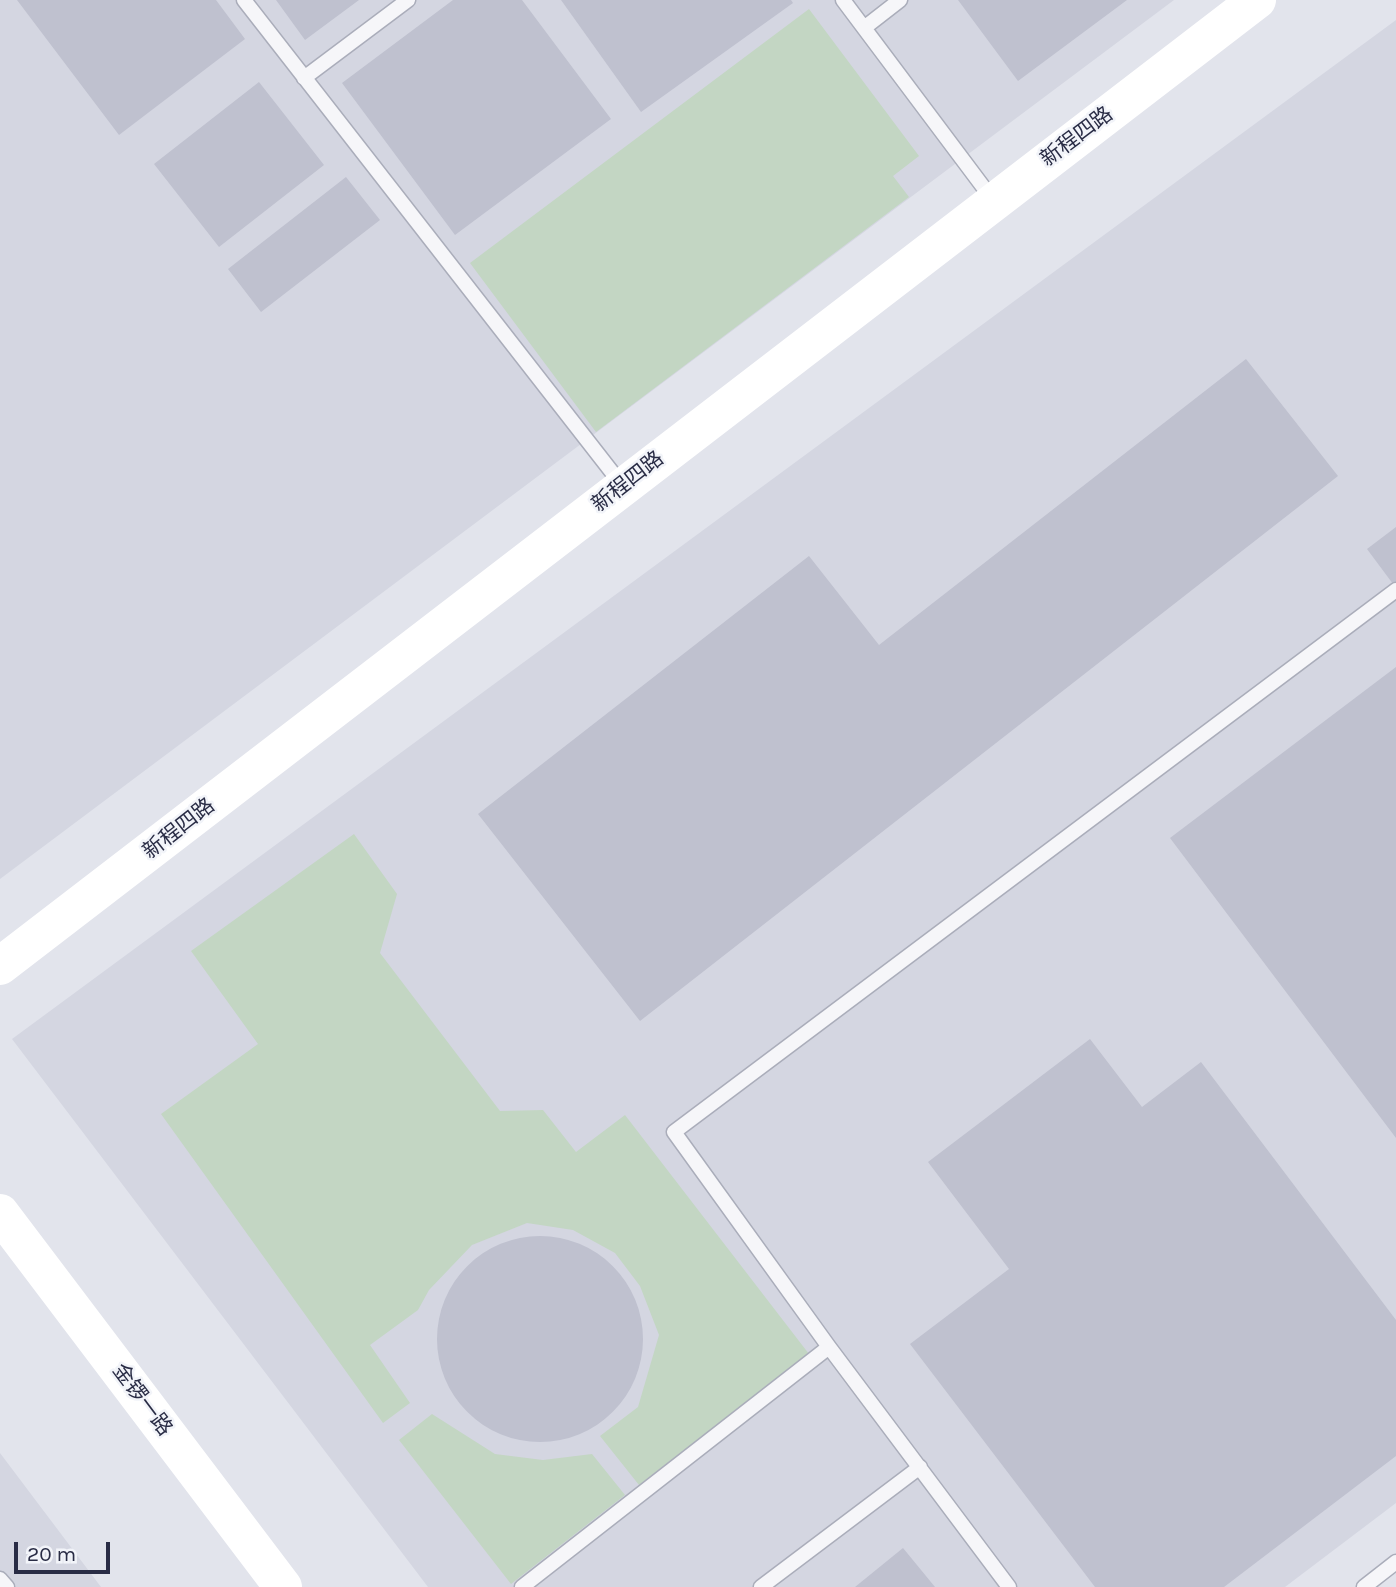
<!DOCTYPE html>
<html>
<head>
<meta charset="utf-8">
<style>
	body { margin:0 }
	#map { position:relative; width:1396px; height:1587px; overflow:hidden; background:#e2e4ec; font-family:Karla,sans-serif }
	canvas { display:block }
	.scale { position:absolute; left:14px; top:1542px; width:96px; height:32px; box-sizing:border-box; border:4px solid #292c45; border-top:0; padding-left:9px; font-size:21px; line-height:24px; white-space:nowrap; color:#292c45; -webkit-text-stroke:5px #f2f4f9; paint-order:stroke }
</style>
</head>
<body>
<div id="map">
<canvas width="1396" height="1587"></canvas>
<div class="scale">20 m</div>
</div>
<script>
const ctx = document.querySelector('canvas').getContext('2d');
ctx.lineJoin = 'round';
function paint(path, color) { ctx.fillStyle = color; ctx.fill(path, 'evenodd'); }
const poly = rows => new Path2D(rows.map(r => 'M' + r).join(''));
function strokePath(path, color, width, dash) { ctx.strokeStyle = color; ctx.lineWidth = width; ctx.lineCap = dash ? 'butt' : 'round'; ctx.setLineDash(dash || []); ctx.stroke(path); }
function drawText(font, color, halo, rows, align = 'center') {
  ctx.font = font + ' Karla,"Noto Sans SC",sans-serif'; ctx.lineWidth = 5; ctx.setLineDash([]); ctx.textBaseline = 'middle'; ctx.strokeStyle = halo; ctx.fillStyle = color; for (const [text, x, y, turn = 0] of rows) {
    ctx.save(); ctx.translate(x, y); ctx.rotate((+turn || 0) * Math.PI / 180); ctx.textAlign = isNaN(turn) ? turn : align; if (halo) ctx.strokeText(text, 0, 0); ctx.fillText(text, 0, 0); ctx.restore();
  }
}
paint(poly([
	[0,0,1174,0,0,879],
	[1396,20,1396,1503,1285,1587,428,1587,12,1039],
	[0,1453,101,1587,0,1587]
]), '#d4d6e1');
paint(poly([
	[809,9,919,156,893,176,909,197,596,432,470,263],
	[354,834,397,894,380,953,500,1111,543,1110,576,1152,625,1115,809,1354,639,1485,600,1436,638,1407,659,1335,640,1286,615,1253,573,1230,527,1223,472,1245,429,1290,418,1310,370,1345,410,1403,383,1423,161,1114,258,1044,191,951],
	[432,1414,495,1454,543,1460,592,1454,625,1495,511,1584,399,1440]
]), '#c3d6c3');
paint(poly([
	[17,0,216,0,245,39,119,135],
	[276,0,359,0,305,40],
	[453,0,522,0,611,119,455,235,342,83],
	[561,0,791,0,793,3,641,112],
	[958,0,1127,0,1018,81],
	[259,82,324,165,219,247,154,164],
	[346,177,380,220,261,312,228,269],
	[1246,359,1338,476,640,1021,478,814,809,556,879,645],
	[1396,527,1396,588,1367,549],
	[1396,667,1396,1138,1170,838],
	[1090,1039,1142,1107,1201,1062,1396,1320,1396,1456,1224,1587,1095,1587,910,1344,1009,1269,928,1162],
	'437 1339a103 103 0 1 1 206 0a103 103 0 1 1-206 0Z',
	[903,1548,935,1587,855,1587]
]), '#bfc1cf');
const lane = poly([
	[244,0,622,485],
	[843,0,993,200],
	[864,28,900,0],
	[304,78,408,0],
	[0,1579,7,1587],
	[522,1587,829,1347],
	[761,1587,920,1467],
	[1009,1587,829,1347,674,1132,1396,590],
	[1364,1587,1396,1562]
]);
strokePath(lane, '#aaadba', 17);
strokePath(lane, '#f6f6f9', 14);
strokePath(poly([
	[0,966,1257,0],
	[0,1213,283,1587]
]), '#fff', 38);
drawText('21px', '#292c45', '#f2f4f9', [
	["新程四路",1077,137,-37],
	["新程四路",628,482,-38],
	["新程四路",179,829,-38],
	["金锣一路",142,1400,53]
]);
</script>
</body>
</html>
